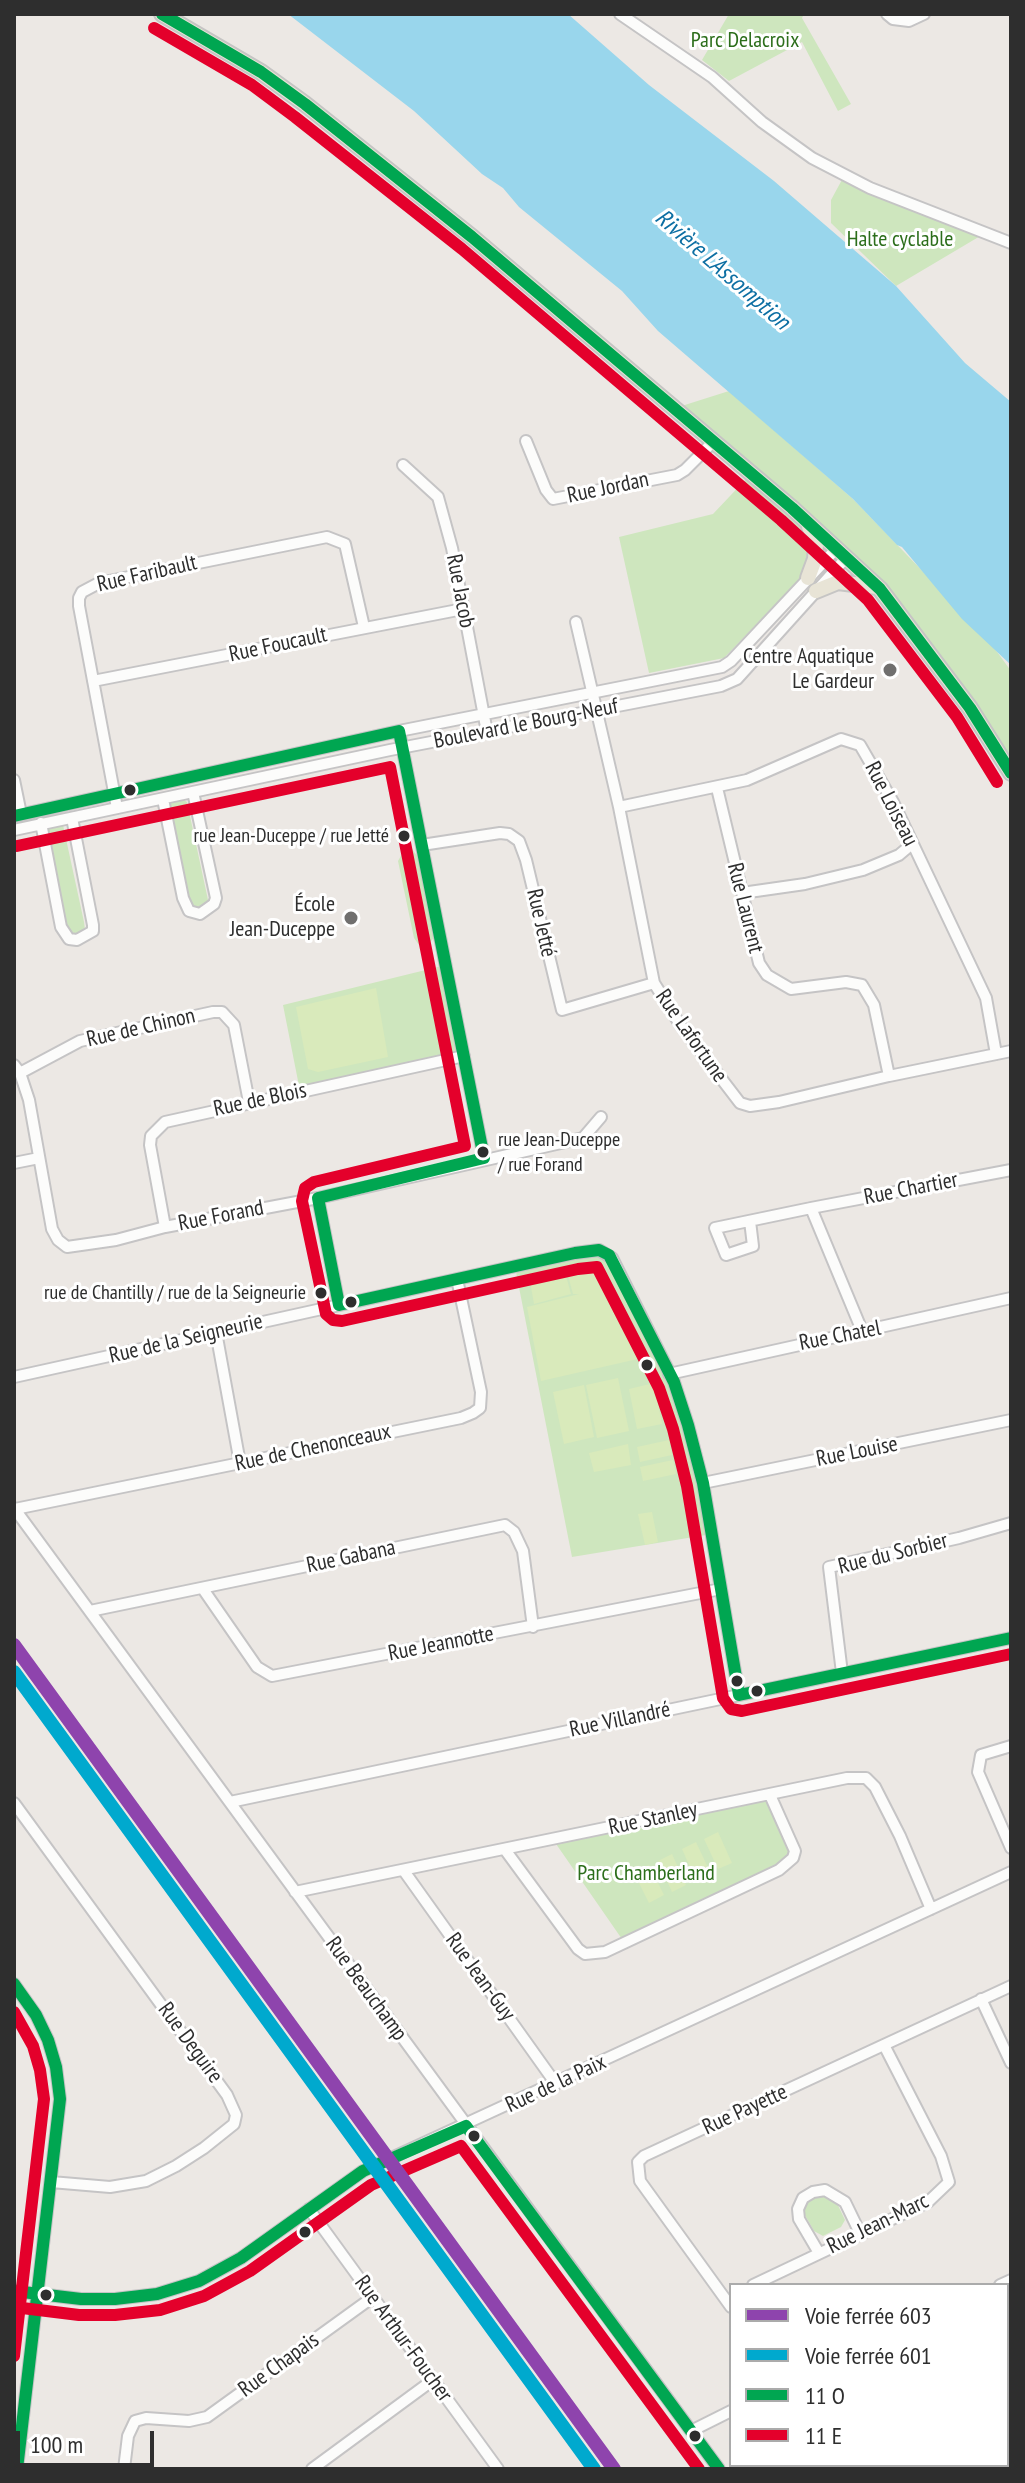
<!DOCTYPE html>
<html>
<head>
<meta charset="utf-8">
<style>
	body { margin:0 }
	#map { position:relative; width:1025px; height:2483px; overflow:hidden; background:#ece8e4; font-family:"PT Sans Narrow",sans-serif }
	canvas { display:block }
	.frame { position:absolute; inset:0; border:16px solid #2e2e2e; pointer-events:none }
	.legend { position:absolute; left:729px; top:2283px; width:280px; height:184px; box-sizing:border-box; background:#fff; border:2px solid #ababab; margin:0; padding:10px 14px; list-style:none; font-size:24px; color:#2e2e2e }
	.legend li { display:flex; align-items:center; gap:16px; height:40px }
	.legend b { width:40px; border:2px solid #ababab }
	.scale { position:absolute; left:16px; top:2431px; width:138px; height:36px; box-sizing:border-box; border:4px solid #2e2e2e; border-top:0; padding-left:10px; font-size:24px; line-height:28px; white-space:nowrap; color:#2e2e2e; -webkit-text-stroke:6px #fff; paint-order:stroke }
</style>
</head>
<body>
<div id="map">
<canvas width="1025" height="2483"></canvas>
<div class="frame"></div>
<ul class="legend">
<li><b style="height:10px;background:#8e44ad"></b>Voie ferrée 603</li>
<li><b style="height:10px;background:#00a9ce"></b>Voie ferrée 601</li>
<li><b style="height:10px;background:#00a651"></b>11 O</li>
<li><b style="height:10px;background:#e4002b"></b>11 E</li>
</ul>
<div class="scale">100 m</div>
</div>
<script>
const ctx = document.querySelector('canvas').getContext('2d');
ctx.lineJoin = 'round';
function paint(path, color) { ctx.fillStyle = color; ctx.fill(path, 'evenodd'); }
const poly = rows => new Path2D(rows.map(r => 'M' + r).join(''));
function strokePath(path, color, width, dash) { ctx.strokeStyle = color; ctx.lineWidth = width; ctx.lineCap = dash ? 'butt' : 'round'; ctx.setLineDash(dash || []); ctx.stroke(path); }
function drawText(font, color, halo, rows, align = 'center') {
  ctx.font = font + ' "PT Sans Narrow",sans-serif'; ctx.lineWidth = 6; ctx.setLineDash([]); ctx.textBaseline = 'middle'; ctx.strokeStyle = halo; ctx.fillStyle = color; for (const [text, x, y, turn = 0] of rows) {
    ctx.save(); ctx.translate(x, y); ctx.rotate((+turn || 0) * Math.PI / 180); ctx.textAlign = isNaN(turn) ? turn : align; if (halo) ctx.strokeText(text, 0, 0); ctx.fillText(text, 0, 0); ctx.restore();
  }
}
paint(poly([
	[729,14,804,14,802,18,851,104,838,111,802,42,729,81,702,60],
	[844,176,987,232,896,286,831,223,831,200],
	[729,391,853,499,987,638,1011,671,1011,774,880,589,796,516,809,545,802,577,724,658,649,673,619,537,713,514,747,478,669,410],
	[181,798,187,802,208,900,205,907,199,909,187,903,167,805,172,799],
	[57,823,63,825,84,922,85,930,80,935,69,935,64,925,46,832,49,826],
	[412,849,418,857,434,938,426,946,419,945,414,938,398,861,402,854],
	[446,965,464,1056,300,1091,283,1005],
	[576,1252,608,1254,675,1385,712,1534,572,1557,515,1267],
	[770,1795,792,1858,624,1942,554,1841],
	[816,2194,833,2195,845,2220,841,2227,823,2236,814,2231,802,2210,804,2202]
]), '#cee6be');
paint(poly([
	[376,988,388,1057,318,1072,308,1069,296,1007],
	[600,1263,606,1286,610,1285,642,1358,541,1381,527,1307,579,1294,573,1294,567,1272],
	[565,1272,571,1294,534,1304,530,1281],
	[618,1378,629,1431,597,1438,586,1385],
	[654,1383,662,1424,637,1429,629,1389],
	[584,1385,594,1437,564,1444,553,1392],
	[669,1440,672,1455,640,1462,637,1447],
	[628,1444,631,1465,594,1472,589,1453],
	[673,1460,676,1474,643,1481,640,1467],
	[652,1512,658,1542,645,1545,638,1514],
	[718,1832,732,1863,718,1869,704,1839],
	[696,1842,711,1874,696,1881,682,1849],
	[672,1854,686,1885,672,1892,658,1861],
	[649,1865,664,1895,649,1903,634,1873]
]), '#d9eabb');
paint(poly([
	[288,14,568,14,649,85,774,181,896,286,965,363,1011,402,1011,665,962,619,902,547,897,545,853,499,658,331,622,291,519,207,503,188,482,174,414,111]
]), '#99d6ec');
const minor = poly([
	[620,14,712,77,762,122,812,158,870,188,1011,243],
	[887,14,893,19,909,21,924,14],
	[526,441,546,490,553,499,677,475,685,470,714,441],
	[403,465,438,497,452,548,487,732],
	[576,622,619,807,654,983,681,1026,740,1103,750,1106,779,1102,889,1076,1011,1051],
	[93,681,463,609],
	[399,731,484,1158],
	[14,780,21,814],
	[717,788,759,963,767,975,791,989,846,982,862,985,874,1005,889,1076],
	[163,799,183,898,189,911,200,914,214,904,216,898,193,792],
	[619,807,747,780,841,739,860,745,893,802,986,998,996,1054],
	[117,808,79,606,79,598,82,592,99,583,327,537,345,544,364,627],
	[14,816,399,731,722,667,731,661,836,549],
	[41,823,61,927,69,939,77,940,93,931,93,925,72,818],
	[14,830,390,750,721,686,737,679,846,558],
	[422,845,500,833,509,834,519,841,526,860,562,1010,654,983],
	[742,893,805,884,863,870,899,855,912,844],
	[14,1065,20,1073,29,1100,52,1229,58,1240,67,1247,116,1240,165,1227,318,1198,583,1138,601,1117],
	[20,1073,80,1041,213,1012,222,1012,234,1025,249,1102],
	[14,1163,39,1158],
	[318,1198,339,1305],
	[811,1208,863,1333],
	[750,1221,753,1246,726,1255,715,1228,811,1208,1011,1170],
	[165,1227,150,1145,151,1136,165,1122,464,1056],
	[216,1332,240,1463],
	[669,1374,1011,1298],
	[14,1377,575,1253,599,1250,612,1258,674,1382,688,1425,703,1483,739,1695],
	[703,1483,1011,1420],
	[14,1508,719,2469],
	[15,1509,461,1418,473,1413,480,1408,481,1392,457,1279],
	[203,1589,257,1667,272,1676,721,1589],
	[90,1611,505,1525,514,1532,523,1551,533,1627],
	[842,1673,829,1567,959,1538,1011,1523],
	[1011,1746,981,1755,978,1772,1011,1848],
	[230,1802,1011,1638],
	[14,1803,227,2095,236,2115,234,2124,204,2148,176,2166,146,2181,110,2187,51,2182],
	[506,1851,578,1949,585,1954,605,1952,779,1870,793,1858,795,1851,770,1795],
	[404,1871,556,2084],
	[295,1892,847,1778,866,1778,875,1787,900,1836,931,1909],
	[14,1984,36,2015,48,2040,56,2067,60,2099,17,2469],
	[981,1999,1011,2063],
	[309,2209,498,2469],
	[819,2253,799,2219,798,2209,803,2198,813,2192,825,2190,845,2202,860,2233],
	[753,2285,928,2202,949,2182,941,2156,884,2045],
	[1000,2285,1011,2280],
	[14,2291,81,2299,115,2299,157,2294,199,2281,241,2258,363,2171,1011,1872],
	[731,2307,640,2181,638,2162,644,2156,1011,1986],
	[1007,2307,1011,2315],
	[1007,2397,1011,2395],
	[691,2431,731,2411],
	[124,2469,128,2436,135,2421,146,2418,189,2421,207,2417,373,2297],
	[312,2469,433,2380],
	[857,2469,865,2465]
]);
const major = poly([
	[162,14,261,72,305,104,472,237,792,508,880,589,970,708,1011,773],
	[808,578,815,559,816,543,809,527],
	[816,591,838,582,877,587]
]);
strokePath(minor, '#c5c4c5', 14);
strokePath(major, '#c6c5c4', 18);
strokePath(minor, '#fcfcfb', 10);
strokePath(major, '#e8e4d6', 14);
strokePath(poly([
	[162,14,261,72,305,104,472,237,792,508,880,589,970,708,1011,773],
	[14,816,399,731,484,1158,318,1198,339,1305,575,1253,599,1250,609,1255,674,1382,688,1425,703,1483,739,1695,1011,1638],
	[14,1984,36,2015,48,2040,56,2067,60,2099,17,2469],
	[14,2291,81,2299,115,2299,157,2294,199,2281,241,2258,363,2171,466,2126,719,2469]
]), '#00a651', 12);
strokePath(poly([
	[154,28,252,85,295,117,462,249,781,520,868,600,957,717,997,782],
	[17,846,390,767,465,1146,314,1182,305,1188,302,1201,326,1314,333,1320,342,1321,578,1269,597,1267,659,1388,673,1429,687,1486,723,1698,731,1709,742,1711,1011,1654],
	[14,2012,33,2046,40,2070,44,2099,14,2356],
	[14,2307,79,2315,115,2315,160,2310,204,2296,250,2271,371,2185,461,2146,699,2469]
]), '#e4002b', 12);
strokePath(poly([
	[14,1645,614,2469]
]), '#8e44ad', 14);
strokePath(poly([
	[14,1672,594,2469]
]), '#00a9ce', 14);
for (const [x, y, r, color] of [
	[890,670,8,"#706f6e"],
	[130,790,7,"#2e2e2e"],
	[404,836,7,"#2e2e2e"],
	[351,918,8,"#706f6e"],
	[483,1152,7,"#2e2e2e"],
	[321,1293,7,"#2e2e2e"],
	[351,1302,7,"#2e2e2e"],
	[647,1365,7,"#2e2e2e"],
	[737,1681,7,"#2e2e2e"],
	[757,1691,7,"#2e2e2e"],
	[474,2136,7,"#2e2e2e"],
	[305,2232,7,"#2e2e2e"],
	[46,2295,7,"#2e2e2e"],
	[695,2436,7,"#2e2e2e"]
]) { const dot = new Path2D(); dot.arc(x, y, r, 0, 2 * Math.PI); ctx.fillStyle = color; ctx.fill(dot); strokePath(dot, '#fff', 3); }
drawText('20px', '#2e2e2e', '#fff', [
	["rue Jean-Duceppe / rue Jetté",389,836],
	["rue Jean-Duceppe",498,1140,"left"],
	["/ rue Forand",498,1165,"left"],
	["rue de Chantilly / rue de la Seigneurie",306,1293]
], 'right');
drawText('22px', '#2c6e1b', '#fff', [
	["Parc Delacroix",745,41],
	["Halte cyclable",900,240],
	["Parc Chamberland",646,1874]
]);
drawText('22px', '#2e2e2e', '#fff', [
	["Rue Jordan",608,488,-12],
	["Rue Faribault",147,574,-13],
	["Rue Jacob",460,591,79],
	["Rue Foucault",278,645,-12],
	["Boulevard le Bourg-Neuf",526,724,-11],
	["Rue Loiseau",891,804,63],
	["Rue Laurent",745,908,76],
	["Rue Jetté",541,923,77],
	["Rue de Chinon",141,1028,-13],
	["Rue Lafortune",691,1036,55],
	["Rue de Blois",260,1100,-12],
	["Rue Chartier",911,1189,-11],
	["Rue Forand",221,1216,-11],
	["Rue Chatel",840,1336,-11],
	["Rue de la Seigneurie",186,1339,-13],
	["Rue de Chenonceaux",313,1448,-12],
	["Rue Louise",857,1452,-11],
	["Rue du Sorbier",893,1554,-14],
	["Rue Gabana",351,1557,-12],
	["Rue Jeannotte",441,1644,-11],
	["Rue Villandré",620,1720,-12],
	["Rue Stanley",653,1819,-12],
	["Rue Jean-Guy",480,1977,54],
	["Rue Beauchamp",366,1989,54],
	["Rue Deguire",190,2043,54],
	["Rue de la Paix",556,2084,-25],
	["Rue Payette",745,2110,-25],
	["Rue Jean-Marc",878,2224,-26],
	["Rue Arthur-Foucher",403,2339,54],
	["Rue Chapais",279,2365,-36]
]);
drawText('22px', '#2e2e2e', '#fff', [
	["Centre Aquatique",874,657],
	["Le Gardeur",874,682],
	["École",335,905],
	["Jean-Duceppe",335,930]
], 'right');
drawText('italic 24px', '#0d6fa3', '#fff', [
	["Rivière L'Assomption",722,270,41]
]);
</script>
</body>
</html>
